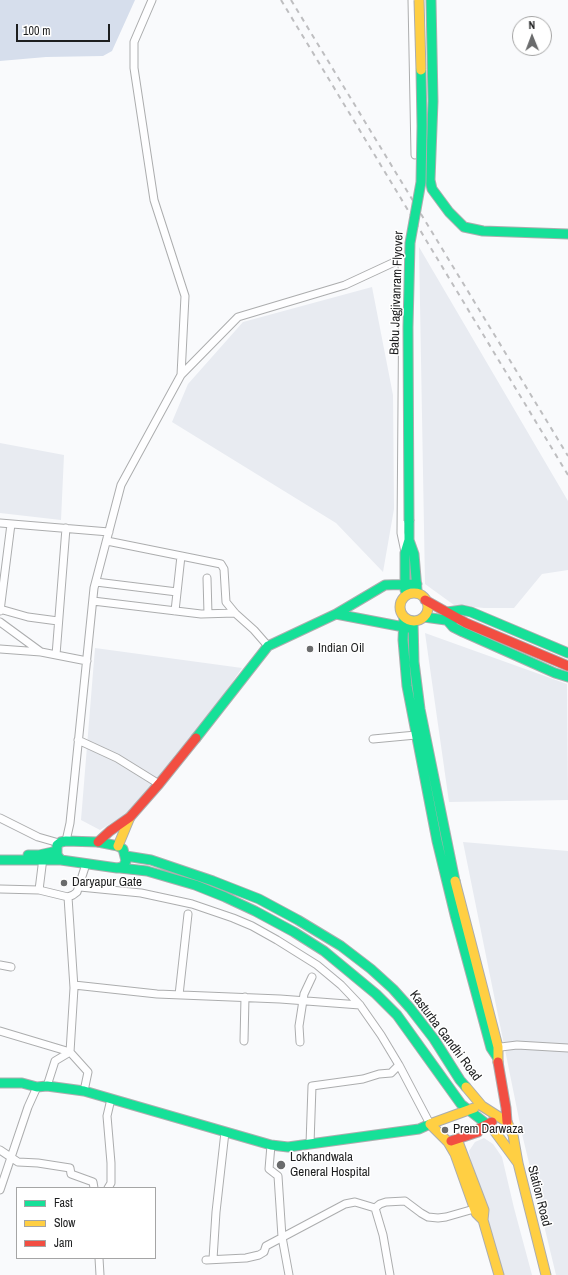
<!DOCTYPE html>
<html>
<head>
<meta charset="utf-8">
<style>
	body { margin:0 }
	#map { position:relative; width:568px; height:1275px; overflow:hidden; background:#f9fafc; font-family:"Archivo Narrow",sans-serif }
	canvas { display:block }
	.legend { position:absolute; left:16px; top:1187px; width:140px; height:72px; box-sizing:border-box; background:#fff; border:1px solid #a5a5a5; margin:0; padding:5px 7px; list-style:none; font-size:12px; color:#1d1e1f }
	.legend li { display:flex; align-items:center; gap:8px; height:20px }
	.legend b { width:20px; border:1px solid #a5a5a5 }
	.north { position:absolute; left:512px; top:16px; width:40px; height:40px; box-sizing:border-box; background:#fff; border:1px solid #a5a5a5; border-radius:50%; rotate:359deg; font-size:11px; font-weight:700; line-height:16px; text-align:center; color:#1d1e1f }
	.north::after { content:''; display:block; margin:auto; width:14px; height:18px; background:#6a6b6c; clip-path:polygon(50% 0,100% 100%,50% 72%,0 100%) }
	.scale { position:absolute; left:16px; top:24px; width:94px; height:18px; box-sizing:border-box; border:2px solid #1d1e1f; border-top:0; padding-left:5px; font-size:12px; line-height:14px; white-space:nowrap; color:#1d1e1f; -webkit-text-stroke:3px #fff; paint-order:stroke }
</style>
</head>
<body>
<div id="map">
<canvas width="568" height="1275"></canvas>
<ul class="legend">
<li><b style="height:5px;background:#16e098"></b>Fast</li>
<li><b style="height:5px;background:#ffcf43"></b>Slow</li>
<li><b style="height:5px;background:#f24e42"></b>Jam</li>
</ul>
<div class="north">N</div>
<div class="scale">100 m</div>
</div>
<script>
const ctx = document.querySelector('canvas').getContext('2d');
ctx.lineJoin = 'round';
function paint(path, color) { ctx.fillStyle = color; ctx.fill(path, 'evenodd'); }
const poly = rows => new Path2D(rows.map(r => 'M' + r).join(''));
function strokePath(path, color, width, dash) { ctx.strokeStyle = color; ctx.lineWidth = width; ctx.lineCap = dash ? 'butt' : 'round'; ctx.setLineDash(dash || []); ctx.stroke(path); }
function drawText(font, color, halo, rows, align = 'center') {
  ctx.font = font + ' "Archivo Narrow",sans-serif'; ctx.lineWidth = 3; ctx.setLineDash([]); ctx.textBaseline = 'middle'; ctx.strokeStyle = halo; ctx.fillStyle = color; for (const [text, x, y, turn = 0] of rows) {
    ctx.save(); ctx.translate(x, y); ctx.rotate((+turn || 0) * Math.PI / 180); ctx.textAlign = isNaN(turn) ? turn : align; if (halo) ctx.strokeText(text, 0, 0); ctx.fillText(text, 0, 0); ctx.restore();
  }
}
paint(poly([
	[419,247,568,501,568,570,542,574,514,608,484,608,454,605,425,584],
	[372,287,393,395,394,509,383,572,336,523,172,422,188,384,243,322],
	[0,443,64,455,61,520,0,513],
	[425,633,567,684,568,800,449,802],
	[95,648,242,668,212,712,175,755,134,809,100,830,81,820],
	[463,842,568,851,568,1275,556,1275,522,1134],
	[484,1138,493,1144,502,1157,514,1208,532,1275,503,1275,477,1190,469,1151,475,1142]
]), '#e8ebf1');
paint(poly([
	[0,0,135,0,112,51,103,56,46,57,0,61]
]), '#d6deec');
const street = poly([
	[152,0,134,42,134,68,154,200,185,296,181,375],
	[412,0,415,155],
	[0,523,109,532],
	[107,541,221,564,224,569,226,602,235,613,254,630,268,646],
	[207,578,208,614],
	[96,582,177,592],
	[93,601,201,614,235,613],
	[0,609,28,617,58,621],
	[0,611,11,524],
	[175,611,181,556],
	[0,622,41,652],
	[0,649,41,652,87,661],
	[56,655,66,528],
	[373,739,416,735],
	[78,740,117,758,159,784],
	[0,818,38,837,59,843],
	[66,841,70,823,94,588,121,485,181,375,238,317,345,285,401,259,403,274,401,533,405,552],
	[43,858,39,890,68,897,73,895,77,892,86,864],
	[80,887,141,893,192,904,233,918,252,926,277,940,317,965,341,985,360,1005,381,1035,399,1065,430,1124],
	[0,889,39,890],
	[68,897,74,988,70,1052],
	[0,965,11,967],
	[74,985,157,994,280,999,360,1005],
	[179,995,188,914],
	[0,1031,70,1052,88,1072,84,1091],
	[244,1041,245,997],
	[300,1042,299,1026,304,994,312,977],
	[493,1048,517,1045,568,1048],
	[47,1086,55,1061,70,1052],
	[310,1144,312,1086,363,1079,379,1074,391,1073,399,1065],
	[271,1145,269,1169,278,1176,282,1237,289,1275],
	[0,1150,18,1162,38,1163,70,1168,71,1174,93,1182,94,1188],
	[108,1188,111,1183,111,1163,107,1116,111,1099],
	[0,1190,28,1107,37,1087],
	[375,1208,380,1204,386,1202,405,1201,421,1213,428,1217,438,1218,446,1217,474,1209],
	[375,1208,383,1235,390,1275],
	[99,1258,100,1275],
	[213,1259,216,1212,225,1132],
	[206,1260,246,1258,259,1255,264,1252,266,1246,345,1204,355,1202,375,1208]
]);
const fast = poly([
	[431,0,433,101,430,180,432,189,449,212,464,227,483,231,568,234],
	[409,540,414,554,417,590],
	[405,590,405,553,409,540,409,521],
	[447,612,462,610,471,612,568,653],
	[336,614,409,628],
	[404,617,403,640,407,686,437,841,455,915,491,1048,497,1057],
	[424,617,453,621],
	[447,620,453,627,463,632,555,673,568,677],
	[413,621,414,662,420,709,455,881],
	[196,738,268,646,336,614,385,585,417,584],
	[66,841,98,842,118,846,123,849,126,861,123,867,117,868,61,860,57,855,57,845,61,842,66,841],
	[28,855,39,855,57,851],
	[126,856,151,860,213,881,259,899,298,920,341,946,371,969,393,989,410,1008,434,1039,460,1080,466,1087],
	[0,860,61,860],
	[120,868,147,871,195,885,225,897,255,911,294,932,324,951,376,994,397,1015,461,1104,493,1129],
	[0,1083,22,1083,37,1087,47,1086,84,1091,271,1145,288,1147,419,1129,430,1124]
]);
const slow = poly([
	'400 607a14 14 0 1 1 28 0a14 14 0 1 1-28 0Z',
	[118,846,130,817],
	[455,881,498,1047,498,1062],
	[466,1087,482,1106,507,1122,513,1135,518,1163],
	[474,1108,430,1124,448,1142,455,1154,476,1213,483,1220],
	[493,1129,518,1163,546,1275],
	[457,1139,484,1210,483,1220,499,1275]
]);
const jam = poly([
	[425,600,466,623,568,666],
	[98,842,110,831,130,817,159,784,196,738],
	[498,1062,506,1108,507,1122],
	[451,1141,478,1132,480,1128,492,1122]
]);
strokePath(street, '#acadae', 9);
strokePath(fast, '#acadae', 11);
strokePath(slow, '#acadae', 11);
strokePath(jam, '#acadae', 11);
strokePath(street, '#fefeff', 7);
strokePath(fast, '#16e098', 9);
strokePath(slow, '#ffcf43', 9);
strokePath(jam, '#f24e42', 9);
strokePath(poly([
	[281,0,568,475],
	[291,0,568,456]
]), '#bebec0', 2, [5, 5]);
const fastBridge = poly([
	[409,521,408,327,410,243,421,182,422,126,421,70]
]);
const slowBridge = poly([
	[419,0,421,70]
]);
strokePath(fastBridge, '#acadae', 11, []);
strokePath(slowBridge, '#acadae', 11, []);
strokePath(fastBridge, '#16e098', 9);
strokePath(slowBridge, '#ffcf43', 9);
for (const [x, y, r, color] of [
	[310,649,4,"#6a6b6c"],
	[64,883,4,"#6a6b6c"],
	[445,1130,4,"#6a6b6c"],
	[281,1165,5,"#6a6b6c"]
]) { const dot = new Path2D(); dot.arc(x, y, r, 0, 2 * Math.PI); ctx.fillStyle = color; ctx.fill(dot); strokePath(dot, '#fff', 1.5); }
drawText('13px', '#1d1e1f', '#fff', [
	["Babu Jagjivanram Flyover",397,293,-88],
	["Kasturba Gandhi Road",445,1036,53],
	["Station Road",539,1196,76]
]);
drawText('13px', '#1d1e1f', '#fff', [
	["Indian Oil",318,649],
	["Daryapur Gate",72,883],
	["Prem Darwaza",453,1130],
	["Lokhandwala",290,1158],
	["General Hospital",290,1173]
], 'left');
</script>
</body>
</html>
